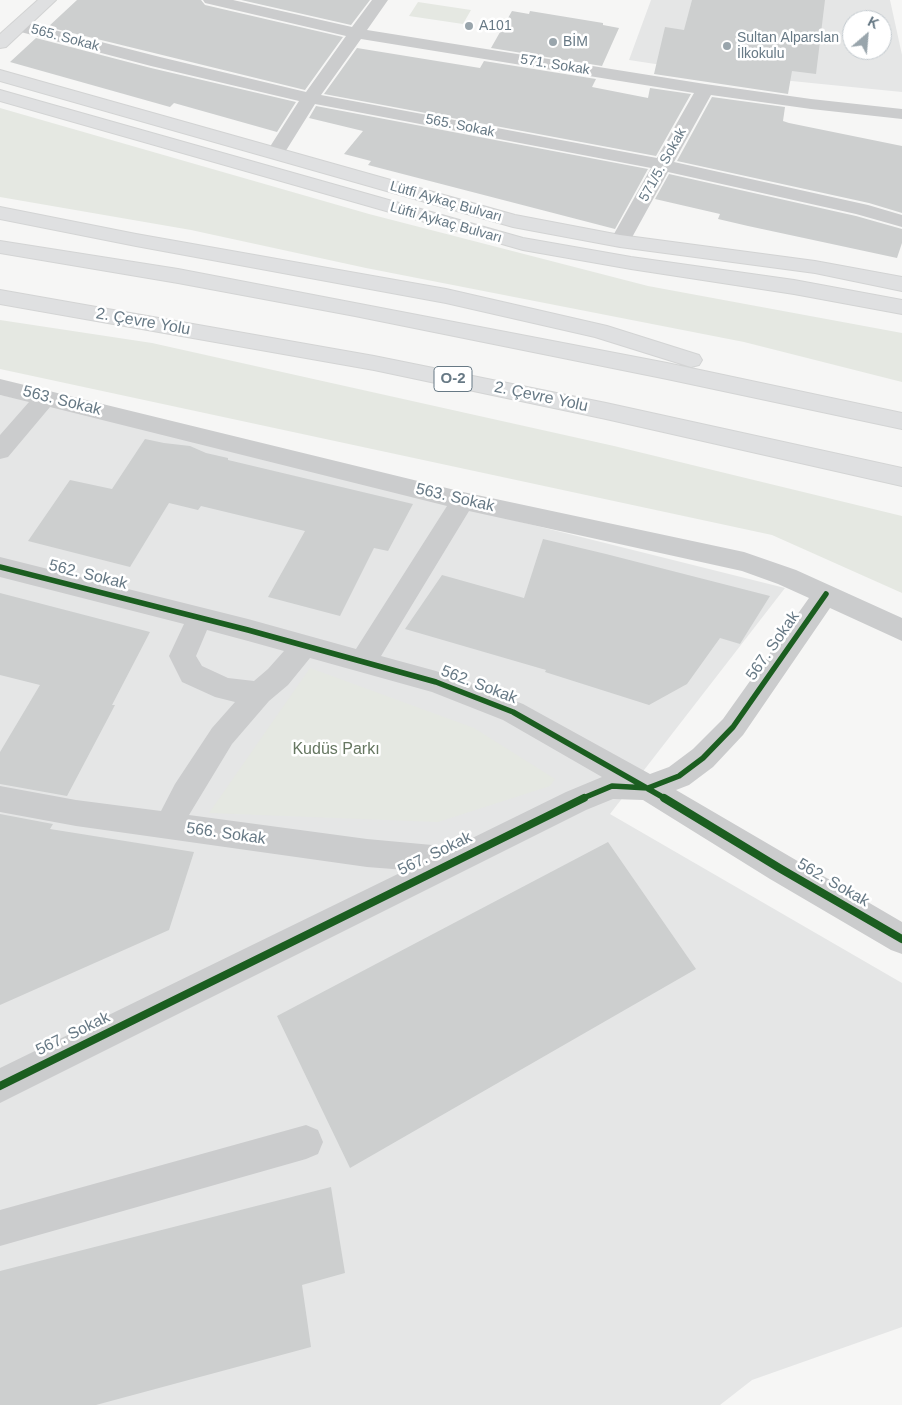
<!DOCTYPE html>
<html>
<head>
<meta charset="utf-8">
<style>
	body { margin:0 }
	#map { position:relative; width:902px; height:1405px; overflow:hidden; background:#f6f6f5; font-family:Arial,sans-serif }
	canvas { display:block }
	.north { position:absolute; left:842px; top:10px; width:50px; height:50px; box-sizing:border-box; background:#fff; border:1px solid #c2c9ce; border-radius:50%; rotate:27deg; font-size:14px; font-weight:700; line-height:20px; text-align:center; color:#677985 }
	.north::after { content:''; display:block; margin:auto; width:18px; height:22px; background:#99a5ac; clip-path:polygon(50% 0,100% 100%,50% 72%,0 100%) }
</style>
</head>
<body>
<div id="map">
<canvas width="902" height="1405"></canvas>
<div class="north">K</div>
</div>
<script>
const ctx = document.querySelector('canvas').getContext('2d');
ctx.lineJoin = 'round';
function paint(path, color) { ctx.fillStyle = color; ctx.fill(path, 'evenodd'); }
const poly = rows => new Path2D(rows.map(r => 'M' + r).join(''));
function strokePath(path, color, width, dash) { ctx.strokeStyle = color; ctx.lineWidth = width; ctx.lineCap = dash ? 'butt' : 'round'; ctx.setLineDash(dash || []); ctx.stroke(path); }
function drawText(font, color, halo, rows, align = 'center') {
  ctx.font = font + ' Arial,sans-serif'; ctx.lineWidth = 5; ctx.setLineDash([]); ctx.textBaseline = 'middle'; ctx.strokeStyle = halo; ctx.fillStyle = color; for (const [text, x, y, turn = 0] of rows) {
    ctx.save(); ctx.translate(x, y); ctx.rotate((+turn || 0) * Math.PI / 180); ctx.textAlign = isNaN(turn) ? turn : align; if (halo) ctx.strokeText(text, 0, 0); ctx.fillText(text, 0, 0); ctx.restore();
  }
}
paint(poly([
	[651,0,890,0,902,55,902,92,721,74,629,60],
	[852,20,882,20,882,50,852,50],
	[0,395,65,408,785,588,610,814,902,983,902,1327,752,1380,720,1405,0,1405]
]), '#e5e6e6');
paint(poly([
	[418,2,471,10,463,24,409,16],
	[0,108,369,214,648,286,902,333,902,382,744,342,366,268,191,230,0,197],
	[0,320,152,343,614,446,902,516,902,593,772,535,0,369],
	[310,668,474,728,555,779,550,786,438,822,209,813]
]), '#e5e8e2');
paint(poly([
	[77,0,201,0,205,5,343,37,305,90,48,27],
	[241,0,370,0,351,25],
	[692,0,825,0,816,74,792,71,788,94,654,74,665,27,684,30],
	[512,11,529,14,530,11,603,23,603,25,619,28,602,66,491,48],
	[36,38,151,68,296,102,277,132,174,103,170,107,10,62],
	[357,48,480,68,484,61,596,79,592,87,648,98,650,88,691,94,656,156,324,94],
	[712,97,785,107,783,121,789,123,902,146,902,213,869,203,677,161],
	[316,106,648,169,615,229,368,165,371,161,344,154,363,131,309,118],
	[669,174,856,216,902,229,902,243,897,258,748,226,718,219,720,214,655,199],
	[145,439,164,443,190,446,206,453,228,458,228,460,413,504,388,551,374,548,340,616,268,597,305,531,201,506,198,510,169,503,130,567,28,541,70,480,112,489],
	[543,539,606,554,770,596,740,644,720,638,687,684,649,705,545,672,546,670,405,629,442,575,524,598],
	[0,593,150,632,112,705,115,705,67,796,0,784,0,752,40,685,0,675],
	[0,814,53,824,50,829,194,852,169,930,0,1005],
	[608,842,696,969,350,1168,277,1016],
	[331,1187,345,1273,302,1285,311,1347,96,1405,0,1405,0,1271]
]), '#cdcfcf');
const major = poly([
	[38,0,56,0,6,47,0,48,0,34,38,0],
	[0,70,515,215,620,235,815,261,902,277,902,291,815,273,620,247,513,227,0,81,0,70],
	[0,90,523,238,631,257,794,280,902,300,902,314,794,294,631,269,523,250,0,101,0,90]
]);
const highway = poly([
	[0,207,136,234,446,289,607,326,699,355,702,360,699,365,691,367,595,337,446,303,136,246,0,219,0,207],
	[0,241,178,269,667,363,902,413,902,429,667,379,355,316,178,283,0,253,0,241],
	[0,290,374,356,606,403,902,468,902,486,606,419,374,370,0,304,0,290]
]);
strokePath(major, '#d2d3d3', 2);
strokePath(highway, '#d3d4d4', 2);
paint(poly([
	[203,0,233,0,352,27,372,0,388,0,367,30,705,84,811,99,902,109,902,119,811,109,711,95,674,162,868,205,902,215,902,227,856,214,668,172,630,241,627,245,620,247,613,245,610,241,651,168,315,104,282,157,275,159,268,157,266,153,299,101,151,66,13,30,11,26,13,22,19,21,160,57,306,92,346,36,205,3,203,0],
	[361,39,694,93,657,158,321,95,361,39],
	[0,379,463,492,744,552,796,570,902,618,902,641,830,608,743,735,713,767,689,785,676,790,902,922,902,954,891,950,770,879,643,800,613,799,586,810,0,1103,0,1068,406,870,367,867,76,826,0,812,0,786,76,800,161,811,175,784,212,728,235,702,215,697,182,682,169,656,184,624,0,577,0,557,248,619,356,649,447,506,50,407,8,457,0,459,0,435,29,402,0,395,0,379],
	[469,511,742,571,778,584,809,598,723,719,693,749,669,767,650,774,523,704,436,671,381,656,469,511],
	[207,630,248,641,284,651,268,669,254,681,228,678,202,666,196,656,207,630],
	[310,658,432,692,503,720,602,777,566,792,454,847,367,839,189,815,232,744,269,701,288,685,310,658],
	[306,1125,318,1130,323,1142,318,1154,306,1159,0,1246,0,1210,306,1125]
]), '#cbcccd');
paint(major, '#dfe0e1');
paint(highway, '#dfe0e1');
strokePath(poly([
	[0,567,248,630,436,682,513,712,666,799],
	[581,799,612,786,648,788,679,776,703,758,733,727,826,594]
]), '#1b5e20', 5.5);
strokePath(poly([
	[664,798,781,869,902,939],
	[0,1086,584,798]
]), '#1b5e20', 8);
for (const [x, y, r, color] of [
	[469,26,5,"#99a5ac"],
	[553,42,5,"#99a5ac"],
	[727,46,5,"#99a5ac"]
]) { const dot = new Path2D(); dot.arc(x, y, r, 0, 2 * Math.PI); ctx.fillStyle = color; ctx.fill(dot); strokePath(dot, '#fff', 2); }
drawText('14px', '#677985', '#fff', [
	["A101",479,26],
	["Sultan Alparslan",737,38],
	["İlkokulu",737,54],
	["BİM",563,42]
], 'left');
drawText('14px', '#677985', '#fff', [
	["565. Sokak",65,38,15],
	["571. Sokak",555,65,9],
	["565. Sokak",460,126,11],
	["571/5. Sokak",663,165,-61],
	["Lütfi Aykaç Bulvarı",446,202,16],
	["Lüfti Aykaç Bulvarı",446,223,16]
]);
for (const [x, y, w] of [
	[453,379,38]
]) { const box = new Path2D(); box.roundRect(x - w / 2, y - 12.5, w, 25, 4); ctx.fillStyle = '#fff'; ctx.fill(box); strokePath(box, '#677985', 1); }
drawText('bold 15px', '#677985', null, [
	["O-2",453,379]
]);
drawText('16px', '#677985', '#fff', [
	["2. Çevre Yolu",143,322,10],
	["2. Çevre Yolu",541,397,12],
	["563. Sokak",62,401,14],
	["563. Sokak",455,498,13],
	["562. Sokak",88,575,14],
	["567. Sokak",773,646,-55],
	["562. Sokak",479,685,21],
	["566. Sokak",226,834,8],
	["567. Sokak",435,854,-26],
	["562. Sokak",833,883,30],
	["567. Sokak",73,1034,-26]
]);
drawText('16px', '#667761', '#fff', [
	["Kudüs Parkı",336,750]
]);
</script>
</body>
</html>
